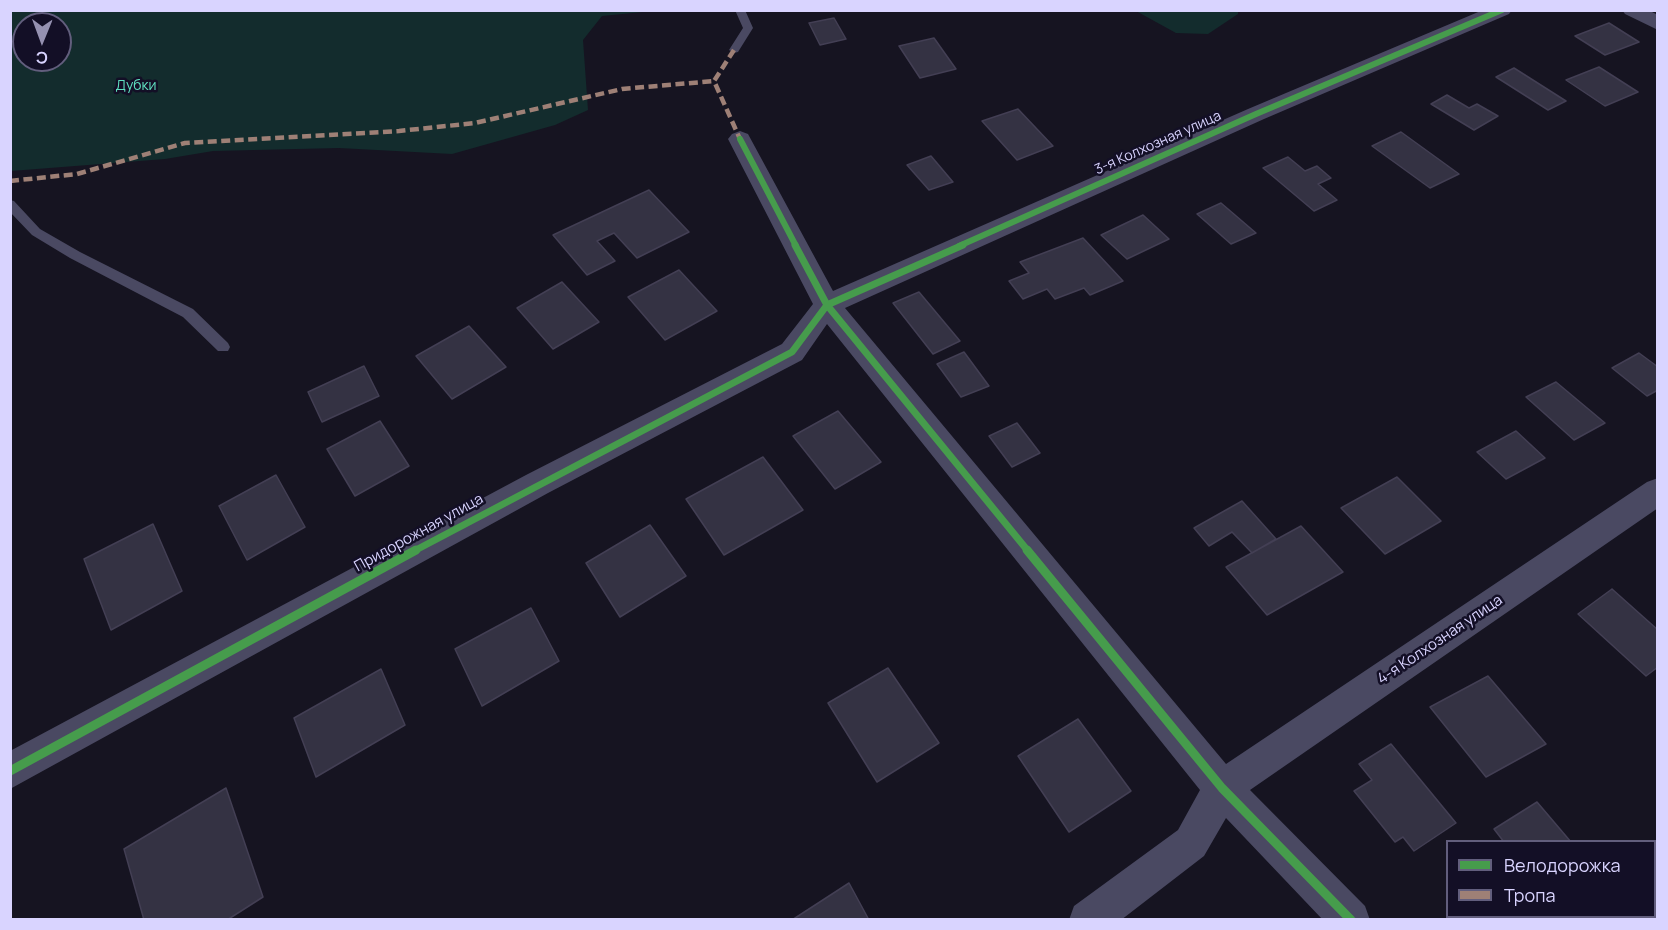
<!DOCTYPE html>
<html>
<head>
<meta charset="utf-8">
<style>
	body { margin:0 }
	#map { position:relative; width:1668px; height:930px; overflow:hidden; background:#161421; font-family:Manrope,sans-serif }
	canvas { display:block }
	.frame { position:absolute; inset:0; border:12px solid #d9d4ff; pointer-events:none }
	.legend { position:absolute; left:1446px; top:840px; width:210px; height:78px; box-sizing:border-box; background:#130f26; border:2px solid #625e7d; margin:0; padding:8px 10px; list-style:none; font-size:18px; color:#d9d4ff }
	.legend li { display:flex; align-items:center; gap:12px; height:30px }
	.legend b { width:30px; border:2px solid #625e7d }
	.north { position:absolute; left:12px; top:12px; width:60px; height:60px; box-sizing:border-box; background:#130f26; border:2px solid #625e7d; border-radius:50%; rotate:181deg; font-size:16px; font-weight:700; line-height:24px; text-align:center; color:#d9d4ff }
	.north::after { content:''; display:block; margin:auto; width:21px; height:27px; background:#9591b1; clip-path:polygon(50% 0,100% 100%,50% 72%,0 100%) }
</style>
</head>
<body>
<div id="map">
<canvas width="1668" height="930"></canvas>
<div class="frame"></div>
<ul class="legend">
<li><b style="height:8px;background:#469c4c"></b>Велодорожка</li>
<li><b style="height:8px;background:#9e8076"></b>Тропа</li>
</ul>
<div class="north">С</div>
</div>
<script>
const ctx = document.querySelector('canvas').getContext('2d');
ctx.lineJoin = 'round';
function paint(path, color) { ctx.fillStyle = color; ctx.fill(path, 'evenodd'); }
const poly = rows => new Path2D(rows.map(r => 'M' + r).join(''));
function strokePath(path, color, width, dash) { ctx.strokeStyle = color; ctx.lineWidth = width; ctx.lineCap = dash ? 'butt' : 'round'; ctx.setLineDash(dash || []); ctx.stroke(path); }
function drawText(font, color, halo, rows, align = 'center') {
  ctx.font = font + ' Manrope,sans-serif'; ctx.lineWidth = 5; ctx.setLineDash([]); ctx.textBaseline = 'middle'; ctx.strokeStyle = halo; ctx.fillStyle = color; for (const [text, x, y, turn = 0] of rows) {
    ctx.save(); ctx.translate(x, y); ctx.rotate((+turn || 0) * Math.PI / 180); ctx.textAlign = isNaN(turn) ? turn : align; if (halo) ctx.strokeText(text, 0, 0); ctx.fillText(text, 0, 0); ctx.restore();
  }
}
paint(poly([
	[11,10,653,10,653,11,602,16,583,40,588,110,555,125,452,154,339,148,213,151,165,159,11,171],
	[24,24,60,24,60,60,24,60],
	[1238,11,1238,14,1208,34,1176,33,1136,11]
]), '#132c2d');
const building = poly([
	[834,18,846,39,820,45,809,23,834,18],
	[1609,23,1639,42,1605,55,1575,36,1609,23],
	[934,38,956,69,920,78,899,46,934,38],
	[1599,67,1638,92,1605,106,1566,80,1599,67],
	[1514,68,1566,101,1548,110,1496,77,1514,68],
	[1447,95,1469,108,1477,104,1498,116,1474,130,1431,104,1447,95],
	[1018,109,1053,146,1017,160,982,121,1018,109],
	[1401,132,1459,174,1430,188,1372,146,1401,132],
	[931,156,953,182,929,190,907,165,931,156],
	[1288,157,1305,171,1317,166,1331,178,1318,184,1337,200,1314,211,1263,168,1288,157],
	[649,190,689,232,637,258,614,233,597,241,615,261,587,275,553,235,649,190],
	[1221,203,1256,233,1231,244,1197,214,1221,203],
	[1143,215,1169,239,1127,259,1101,235,1143,215],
	[1083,238,1123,281,1090,295,1084,288,1055,299,1047,289,1023,299,1009,281,1029,273,1020,262,1083,238],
	[679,270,717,311,665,340,628,297,679,270],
	[562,282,599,322,553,349,517,308,562,282],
	[919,292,960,341,933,354,893,303,919,292],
	[469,326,506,367,452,399,416,356,469,326],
	[964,352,989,386,961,397,937,364,964,352],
	[1639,353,1658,367,1658,390,1647,396,1612,368,1639,353],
	[364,366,379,396,322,422,308,392,364,366],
	[1556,382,1605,423,1574,440,1526,397,1556,382],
	[838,411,881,462,835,489,793,436,838,411],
	[380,421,409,466,355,496,327,449,380,421],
	[1017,423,1040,453,1012,467,989,436,1017,423],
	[1516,431,1545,458,1506,479,1477,452,1516,431],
	[763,457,803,510,724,555,686,499,763,457],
	[276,475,305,527,247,560,219,506,276,475],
	[1397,477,1441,521,1385,554,1341,508,1397,477],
	[1242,501,1276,539,1252,553,1232,532,1209,546,1194,528,1242,501],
	[153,524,182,591,111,630,84,559,153,524],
	[650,525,686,576,620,617,586,563,650,525],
	[1301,526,1343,572,1267,615,1226,567,1301,526],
	[1612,589,1658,630,1658,667,1646,676,1578,614,1612,589],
	[531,608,559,661,482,706,455,649,531,608],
	[888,668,939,743,877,782,828,703,888,668],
	[381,669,405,725,316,777,294,718,381,669],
	[1488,676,1546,744,1486,777,1430,707,1488,676],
	[1078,719,1131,791,1069,832,1018,756,1078,719],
	[1391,744,1456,823,1414,851,1403,837,1395,842,1354,791,1372,780,1359,764,1391,744],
	[226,788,263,897,227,920,144,920,124,849,226,788],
	[1537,802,1571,842,1504,842,1494,829,1537,802],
	[849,883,869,920,792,920,849,883]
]);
paint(building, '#343243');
strokePath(building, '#433f54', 1.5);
paint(poly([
	[735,10,745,10,753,28,738,52,734,53,729,50,743,28,735,10],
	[10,200,14,201,40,229,80,252,193,309,228,343,230,347,228,351,218,351,183,317,70,258,32,235,10,212,10,200]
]), '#4a4962');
paint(poly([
	[1483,10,1512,10,1509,14,1264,119,845,308,1226,764,1647,482,1658,478,1658,508,1250,790,1365,906,1370,920,1323,920,1226,818,1204,856,1121,920,1069,920,1074,906,1178,830,1200,790,827,324,802,360,548,493,10,789,10,751,526,475,782,344,813,304,728,139,732,134,740,131,748,134,833,291,1248,109,1483,10],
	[1622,10,1648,10,1658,15,1658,30,1625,14,1622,10]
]), '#4a4962');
strokePath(poly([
	[734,50,714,81,740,139],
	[10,181,77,174,185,143,399,131,475,123,622,89,714,81]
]), '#9e8076', 4.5, [9, 4.5]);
strokePath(poly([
	[740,139,796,246],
	[959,246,1256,114,1502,10]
]), '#469c4c', 6);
strokePath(poly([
	[795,245,827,305,1028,551],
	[414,551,792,352,827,305,963,245]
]), '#469c4c', 7);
strokePath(poly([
	[1027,550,1222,788,1351,920],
	[10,771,416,550]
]), '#469c4c', 9);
drawText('14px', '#5fe0c0', '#130f26', [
	["Дубки",136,86]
]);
drawText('14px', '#d9d4ff', '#130f26', [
	["3-я Колхозная улица",1158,143,-24]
]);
drawText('15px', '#d9d4ff', '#130f26', [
	["Придорожная улица",419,533,-29],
	["4-я Колхозная улица",1440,640,-34]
]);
</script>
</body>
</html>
